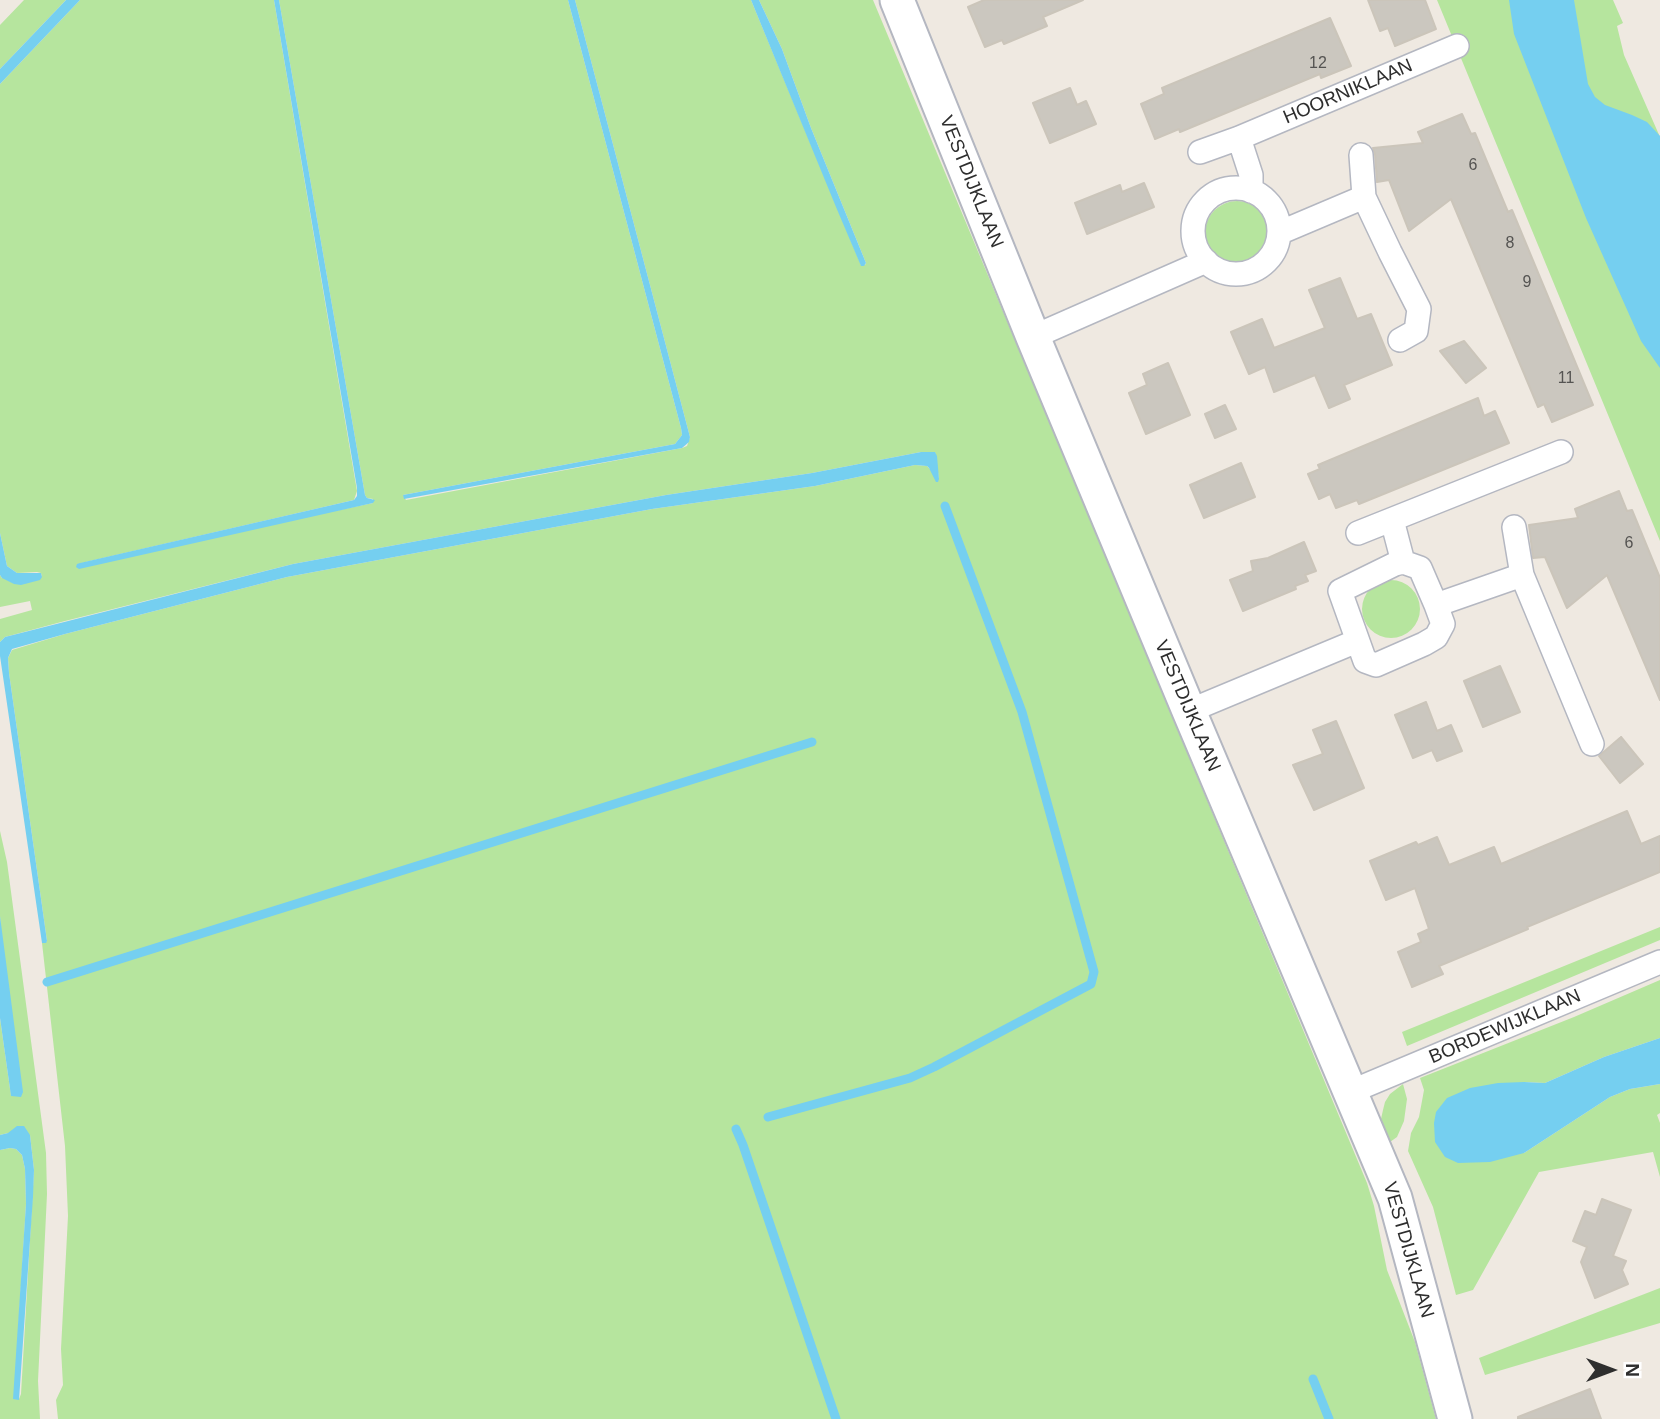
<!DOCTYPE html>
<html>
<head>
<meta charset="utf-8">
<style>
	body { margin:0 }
	#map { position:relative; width:1660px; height:1419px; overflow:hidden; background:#efe9e1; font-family:Helvetica,sans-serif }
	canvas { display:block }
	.north { position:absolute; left:1576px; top:1335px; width:70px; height:70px; -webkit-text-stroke:5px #fff; paint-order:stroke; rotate:90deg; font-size:19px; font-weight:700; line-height:28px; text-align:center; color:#2e2e2e }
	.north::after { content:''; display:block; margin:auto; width:24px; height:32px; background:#2e2e2e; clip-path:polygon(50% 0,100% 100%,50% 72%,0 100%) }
</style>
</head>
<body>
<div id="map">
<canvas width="1660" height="1419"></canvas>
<div class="north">N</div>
</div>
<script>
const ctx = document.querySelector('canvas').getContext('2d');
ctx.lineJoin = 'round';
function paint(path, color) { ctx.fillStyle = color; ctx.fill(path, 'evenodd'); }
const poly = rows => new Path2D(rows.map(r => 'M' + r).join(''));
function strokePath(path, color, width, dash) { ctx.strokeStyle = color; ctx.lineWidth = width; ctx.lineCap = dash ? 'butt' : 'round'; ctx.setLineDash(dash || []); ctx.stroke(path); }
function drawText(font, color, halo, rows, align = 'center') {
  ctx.font = font + ' Helvetica,sans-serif'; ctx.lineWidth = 5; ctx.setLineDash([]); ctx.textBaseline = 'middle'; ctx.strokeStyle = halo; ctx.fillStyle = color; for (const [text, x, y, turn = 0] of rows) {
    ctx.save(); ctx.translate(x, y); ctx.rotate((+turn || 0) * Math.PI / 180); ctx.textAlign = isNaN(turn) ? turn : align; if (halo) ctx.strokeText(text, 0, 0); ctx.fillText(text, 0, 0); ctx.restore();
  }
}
paint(poly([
	[24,0,66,0,0,69,0,25],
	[80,0,274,0,357,491,354,500,77,564,373,503,373,499,367,498,365,495,279,0,568,0,681,428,682,435,675,444,403,495,406,500,682,448,687,446,690,437,575,0,751,0,861,265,865,265,866,263,811,128,782,49,759,0,873,0,1367,1183,1374,1206,1387,1270,1415,1342,1436,1419,58,1419,56,1400,63,1385,61,1349,68,1216,65,1146,42,943,44,943,47,941,9,673,8,658,12,650,65,634,287,577,652,509,815,486,915,465,927,466,939,479,935,452,921,452,812,473,666,495,293,564,65,621,5,637,0,642,0,619,32,610,30,601,0,607,0,575,2,578,42,577,41,573,37,572,17,573,7,566,0,533,0,84],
	[1437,0,1613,0,1623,23,1617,26,1624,55,1660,137,1660,541],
	'1205 233a32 32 0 1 1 64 0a32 32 0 1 1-64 0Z',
	'1362 609a29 29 0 1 1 58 0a29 29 0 1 1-58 0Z',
	[0,831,7,862,46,1153,47,1194,38,1381,40,1419,0,1419,0,1150,10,1148,16,1149,22,1155,25,1169,26,1204,14,1399,19,1399,21,1394,34,1170,30,1135,8,1133,0,1135,0,1018,11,1096,0,916],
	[1660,927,1660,940,1407,1046,1402,1032],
	[1660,980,1660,1038,1604,1057,1545,1083,1524,1082,1524,1153,1610,1097,1630,1089,1660,1084,1660,1113,1657,1115,1660,1123,1660,1177,1653,1152,1539,1172,1473,1290,1456,1295,1433,1207,1408,1151,1411,1133,1419,1117,1422,1101,1424,1090,1420,1078,1574,1017],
	[1403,1084,1407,1099,1404,1121,1397,1137,1390,1142,1381,1119,1383,1110,1385,1102,1390,1094],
	[1660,1288,1660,1323,1485,1375,1479,1358]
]), '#b6e59e');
paint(poly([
	[66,0,80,0,0,84,0,69],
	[274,0,279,0,365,495,367,498,375,500,373,503,79,569,76,567,77,564,80,563,354,500,357,496,357,488],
	[568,0,575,0,690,437,689,442,682,448,404,499,403,495,675,444,682,435,681,428],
	[751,0,759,0,782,49,811,128,866,263,864,266,861,266,836,207],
	[1509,0,1574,0,1588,84,1595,97,1605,105,1632,115,1647,122,1660,136,1660,368,1641,341,1586,218,1514,34],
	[921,452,935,452,937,456,939,479,938,482,936,482,929,468,927,466,915,465,815,486,652,509,287,577,65,634,12,649,8,658,9,673,47,941,46,943,42,943,0,656,0,642,5,637,293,564,666,495,812,473],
	[0,533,7,566,17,573,41,573,42,577,40,580,21,585,14,584,2,578,0,575],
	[0,916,23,1092,21,1097,11,1096,0,1018],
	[1660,1038,1660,1084,1630,1089,1610,1097,1524,1153,1490,1162,1458,1163,1445,1157,1435,1142,1434,1123,1436,1112,1447,1098,1470,1088,1498,1083,1524,1082,1545,1083,1604,1057],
	[17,1126,24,1126,30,1135,34,1170,33,1197,19,1400,13,1399,26,1204,25,1169,22,1155,16,1149,10,1148,0,1150,0,1135,8,1133]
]), '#75cff0');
strokePath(poly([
	[47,982,812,742],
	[768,1117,910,1078,934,1067,1091,984,1094,972,1022,712,945,506],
	[736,1129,743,1145,836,1419],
	[1313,1379,1329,1419]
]), '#75cff0', 9);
const building = poly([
	[984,0,1083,0,1043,17,1047,26,1004,44,1002,40,985,47,968,7,984,0],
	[1368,0,1425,0,1436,29,1395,46,1388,28,1380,31,1368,0],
	[1330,18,1351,66,1321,78,1320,74,1180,132,1179,129,1155,139,1141,104,1164,94,1162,88,1330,18],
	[1070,88,1077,105,1086,101,1096,124,1050,143,1033,103,1070,88],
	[1462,114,1471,134,1475,133,1508,212,1512,210,1593,405,1552,422,1544,404,1538,407,1451,199,1409,231,1389,180,1377,182,1375,154,1373,148,1423,143,1418,132,1462,114],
	[1144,183,1154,207,1087,234,1075,203,1120,185,1122,192,1144,183],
	[1340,278,1357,319,1371,314,1392,365,1344,385,1350,399,1329,408,1315,375,1274,392,1265,367,1249,374,1231,332,1262,319,1274,348,1325,328,1309,290,1340,278],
	[1464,341,1486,368,1466,383,1440,351,1464,341],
	[1168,363,1190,415,1146,434,1129,393,1147,385,1143,374,1168,363],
	[1478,398,1484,416,1495,411,1509,443,1359,504,1357,500,1336,508,1330,494,1319,499,1308,474,1320,469,1318,465,1478,398],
	[1225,405,1236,429,1215,438,1205,414,1225,405],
	[1241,463,1255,497,1204,518,1190,485,1241,463],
	[1619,491,1627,511,1632,510,1660,578,1660,700,1607,575,1567,608,1545,557,1533,558,1529,525,1578,518,1575,509,1619,491],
	[1304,542,1316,571,1305,575,1308,581,1295,586,1296,589,1243,611,1230,580,1253,571,1251,561,1268,558,1304,542],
	[1500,666,1520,712,1483,727,1464,681,1500,666],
	[1426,702,1437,731,1451,725,1462,751,1437,761,1432,750,1413,758,1395,715,1426,702],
	[1336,721,1364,788,1314,810,1293,765,1323,754,1313,730,1336,721],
	[1621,737,1643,764,1620,783,1599,756,1621,737],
	[1627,811,1641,844,1660,836,1660,872,1527,927,1528,929,1439,966,1443,974,1412,987,1398,952,1421,942,1418,934,1429,929,1415,888,1386,900,1370,861,1416,842,1418,845,1437,837,1449,865,1494,847,1501,864,1627,811],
	[1602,1199,1631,1210,1613,1256,1626,1261,1622,1270,1628,1284,1595,1298,1581,1262,1587,1247,1573,1241,1585,1211,1596,1215,1602,1199],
	[1590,1389,1601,1419,1518,1419,1518,1417,1590,1389]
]);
paint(building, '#cbc7bf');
strokePath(building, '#cbc5ba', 2);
const street = poly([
	[1239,138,1251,175,1251,191],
	[1200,152,1239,138,1457,46],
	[1361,155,1364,197,1390,252,1419,309,1416,331,1400,340],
	'1193 231a43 43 0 1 1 86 0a43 43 0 1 1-86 0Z',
	[1279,233,1364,197],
	[1033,337,1206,261],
	[1392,520,1403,562],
	[1514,527,1522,575,1592,744],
	[1358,533,1561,452],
	[1403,562,1420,568,1436,605,1443,624,1436,637,1424,644,1376,665,1365,661,1340,591,1395,564,1403,562],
	[1436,605,1522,575],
	[1189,711,1357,641],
	[1350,1092,1660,962]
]);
const secondary = poly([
	[897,0,1033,337,1189,711,1395,1198,1455,1419]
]);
strokePath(street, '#b4b7c1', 26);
strokePath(secondary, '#b4b7c1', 37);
strokePath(street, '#fff', 23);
strokePath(secondary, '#fff', 33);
drawText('16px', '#555452', null, [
	["12",1318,64],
	["6",1473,166],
	["8",1510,244],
	["9",1527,283],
	["11",1566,379],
	["6",1629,544]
]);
drawText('19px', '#2e2e2e', '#fff', [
	["HOORNIKLAAN",1348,92,-23],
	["VESTDIJKLAAN",971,182,68],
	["VESTDIJKLAAN",1187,706,67],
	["BORDEWIJKLAAN",1505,1027,-23],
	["VESTDIJKLAAN",1408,1250,74]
]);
</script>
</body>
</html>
